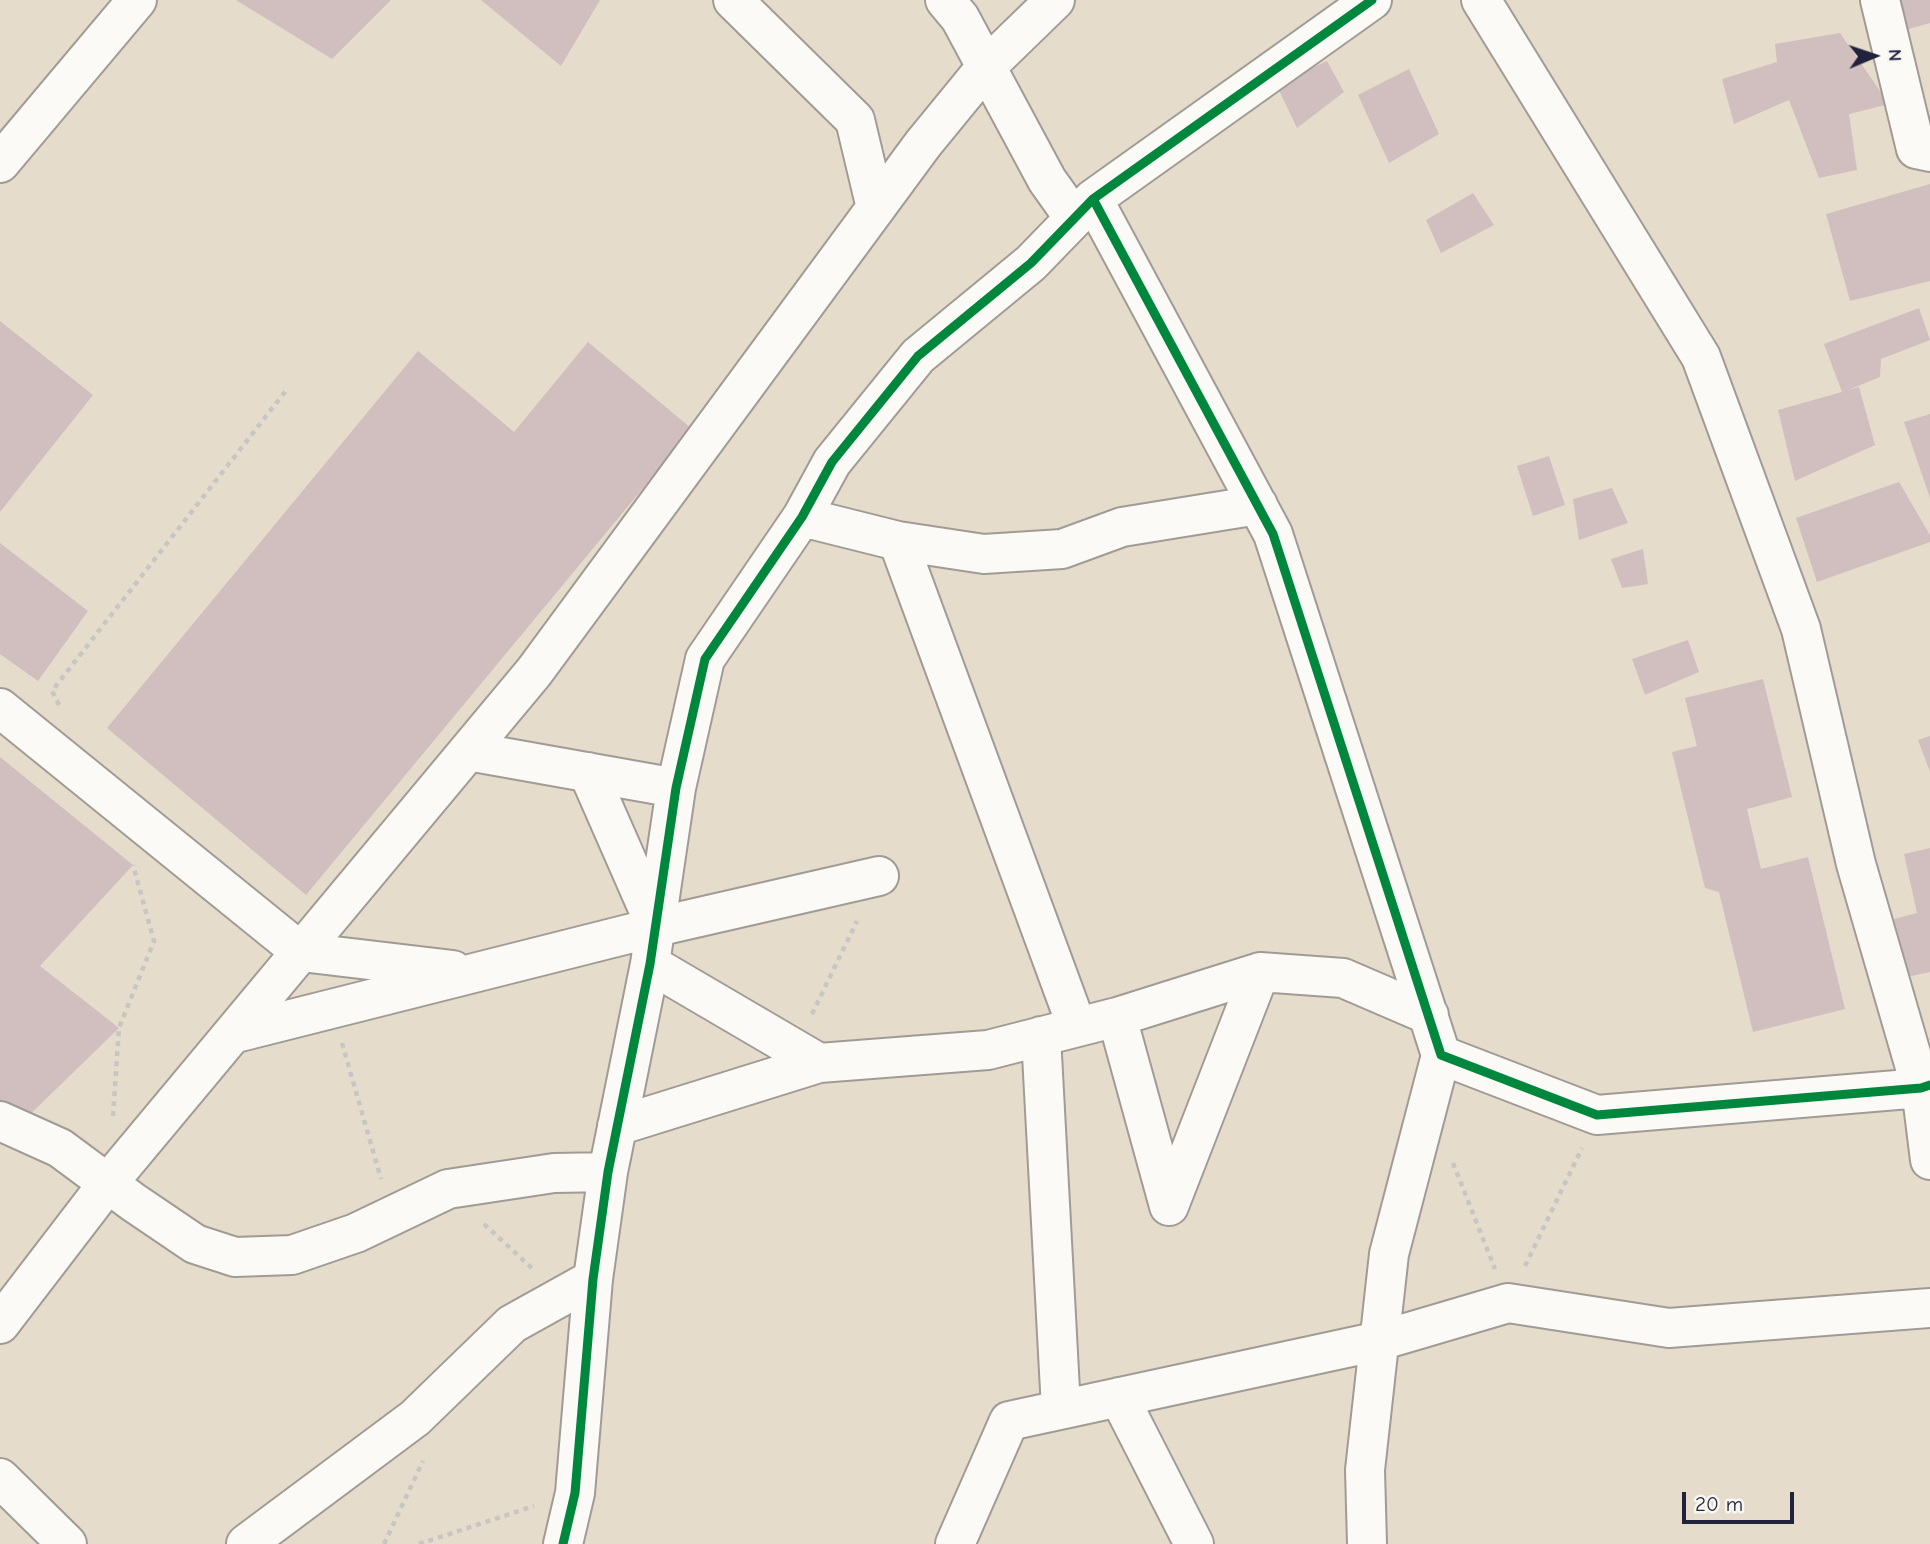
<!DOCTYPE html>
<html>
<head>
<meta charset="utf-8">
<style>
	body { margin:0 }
	#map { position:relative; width:1930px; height:1544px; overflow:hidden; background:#e6dccb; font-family:"Comic Neue",sans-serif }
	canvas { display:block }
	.north { position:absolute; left:1839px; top:21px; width:70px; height:70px; -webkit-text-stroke:5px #f6f6f2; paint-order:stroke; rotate:88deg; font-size:19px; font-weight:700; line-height:28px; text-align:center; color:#22223b }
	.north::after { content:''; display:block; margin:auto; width:24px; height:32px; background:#22223b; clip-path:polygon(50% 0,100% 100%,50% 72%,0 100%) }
	.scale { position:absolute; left:1682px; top:1492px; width:112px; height:32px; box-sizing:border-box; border:4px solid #22223b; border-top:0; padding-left:9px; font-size:21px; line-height:24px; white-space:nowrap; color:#22223b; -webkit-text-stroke:5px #f6f6f2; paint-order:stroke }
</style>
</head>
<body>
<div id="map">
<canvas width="1930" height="1544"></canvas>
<div class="north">N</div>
<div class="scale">20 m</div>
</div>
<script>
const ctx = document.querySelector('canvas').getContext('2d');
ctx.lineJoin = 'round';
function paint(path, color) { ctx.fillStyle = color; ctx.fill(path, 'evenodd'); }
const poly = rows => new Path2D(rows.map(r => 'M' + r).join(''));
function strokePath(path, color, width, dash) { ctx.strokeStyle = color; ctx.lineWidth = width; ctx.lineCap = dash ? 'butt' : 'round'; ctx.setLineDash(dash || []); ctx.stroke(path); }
paint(poly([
	[236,0,391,0,332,59],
	[481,0,600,0,561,66],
	[1890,0,1930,0,1930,23,1898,32],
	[1840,33,1889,104,1849,114,1857,170,1819,178,1789,100,1734,124,1722,79,1777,62,1775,44],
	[1327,61,1344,92,1297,128,1276,84],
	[1409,69,1439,134,1389,163,1358,95],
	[1930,184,1930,281,1850,301,1826,214],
	[1473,193,1494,225,1441,253,1426,220],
	[1919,308,1930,340,1881,359,1880,377,1848,390,1859,387,1875,445,1795,481,1778,410,1842,392,1824,344],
	[0,321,93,395,0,512],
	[588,342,692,429,306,895,107,728,418,351,514,432],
	[1930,414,1930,498,1904,422],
	[1549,456,1565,505,1533,516,1517,466],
	[1899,482,1930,535,1930,542,1817,582,1796,518],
	[1612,488,1628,523,1579,540,1573,499],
	[0,543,88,611,38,681,0,654],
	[1643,549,1648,584,1622,588,1611,559],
	[1688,640,1699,672,1645,695,1632,659],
	[1763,679,1792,797,1747,809,1761,869,1808,857,1845,1009,1753,1032,1719,892,1705,888,1672,752,1697,746,1685,698],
	[1930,736,1930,772,1918,740],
	[0,757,133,865,40,966,119,1028,16,1128,0,1114],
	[1930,848,1930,972,1907,977,1894,919,1917,913,1904,854]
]), '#d0bfbe');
const minor = poly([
	[733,0,855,120,876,208],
	[945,0,960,18,1047,180,1074,218],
	[1481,0,1701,357,1801,629,1856,864,1921,1088,1930,1160],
	[1880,0,1916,149,1930,152],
	[0,163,137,0],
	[1093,199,1273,534,1441,1055,1597,1115,1921,1088,1930,1085],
	[802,517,898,541,984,554,1062,549,1122,527,1258,505],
	[898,541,1077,1027],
	[0,708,301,952,453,970],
	[468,751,676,788],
	[588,772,656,927],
	[650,964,819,1063],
	[1117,1017,1169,1206],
	[232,1034,656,927,879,876],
	[1041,1036,1061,1409],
	[0,1121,60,1148,133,1202,195,1244,235,1257,292,1255,356,1233,448,1189,554,1173,608,1172],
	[617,1126,819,1063,988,1050,1117,1017,1260,972,1343,978,1429,1015],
	[1169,1206,1260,972],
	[0,1324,108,1183,534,672,923,144,986,67,1055,0],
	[1119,1397,1194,1544],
	[0,1478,67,1544],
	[246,1544,415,1418,512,1324,593,1279],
	[563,1544,575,1493,593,1279,608,1172,650,964,676,788,705,659,802,517,832,462,918,356,1031,263,1093,199,1372,0],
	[955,1544,1009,1421,1379,1341,1508,1303,1669,1328,1930,1308],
	[1367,1544,1365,1470,1389,1254,1441,1055]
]);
strokePath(minor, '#a19b95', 42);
strokePath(poly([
	[59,705,52,691,288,388],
	[812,1014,857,921],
	[342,1043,381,1179],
	[113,1116,119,1028,154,941,133,865],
	[1453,1163,1495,1269],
	[484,1224,534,1270],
	[1525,1266,1582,1148],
	[384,1544,423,1461],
	[419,1544,534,1506]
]), '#c7c6c3', 4.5, [5, 5]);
strokePath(minor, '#fbfaf7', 38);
strokePath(poly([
	[1093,199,1273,534,1441,1055,1597,1115,1921,1088,1930,1085],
	[563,1544,575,1493,593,1279,608,1172,650,964,676,788,705,659,802,517,832,462,918,356,1031,263,1093,199,1372,0]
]), '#00873e', 9);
</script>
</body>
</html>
